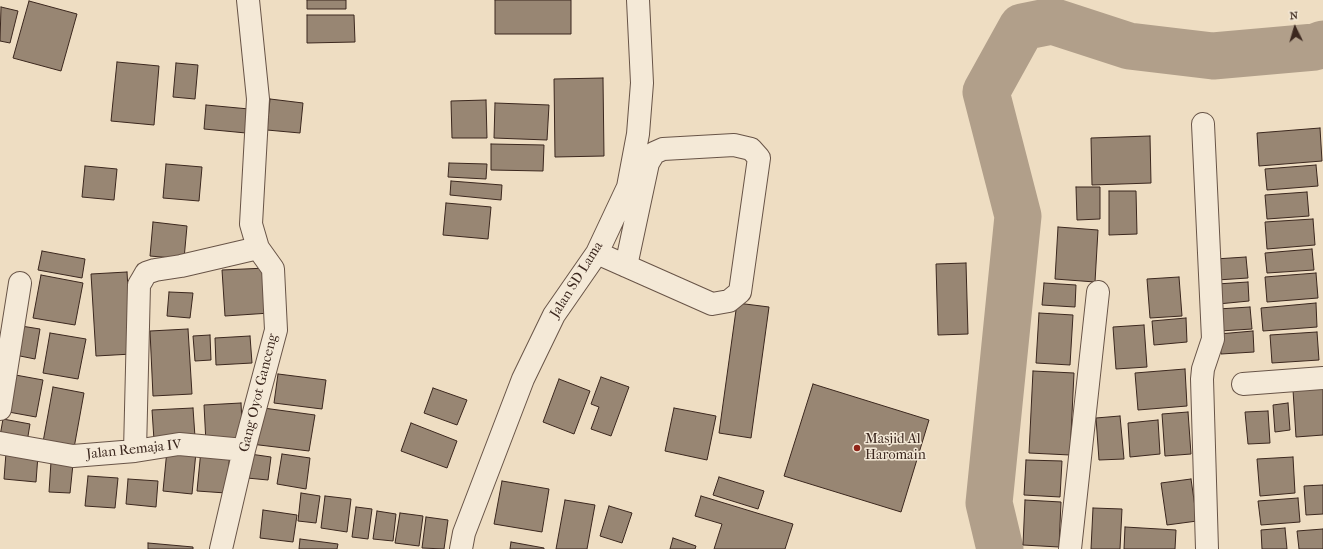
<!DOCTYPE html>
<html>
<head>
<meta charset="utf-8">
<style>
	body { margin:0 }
	#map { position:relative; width:1323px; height:549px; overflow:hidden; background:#eeddc2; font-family:"IM FELL French Canon",serif }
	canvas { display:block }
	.north { position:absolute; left:1275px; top:8px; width:40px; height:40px; -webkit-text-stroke:3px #f4e9d7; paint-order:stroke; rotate:355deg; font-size:11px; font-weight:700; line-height:16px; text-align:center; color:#3b271e }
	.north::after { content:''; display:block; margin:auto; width:14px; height:18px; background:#3b271e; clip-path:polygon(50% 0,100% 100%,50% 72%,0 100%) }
</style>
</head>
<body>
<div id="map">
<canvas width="1323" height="549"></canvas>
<div class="north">N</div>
</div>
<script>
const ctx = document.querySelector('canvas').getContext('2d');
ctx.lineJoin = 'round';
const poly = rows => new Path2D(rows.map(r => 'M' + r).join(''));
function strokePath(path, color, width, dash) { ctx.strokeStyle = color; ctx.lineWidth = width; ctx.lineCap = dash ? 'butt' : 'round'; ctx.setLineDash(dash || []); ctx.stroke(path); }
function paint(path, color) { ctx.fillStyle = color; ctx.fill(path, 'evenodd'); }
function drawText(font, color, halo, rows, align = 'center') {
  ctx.font = font + ' "IM FELL French Canon",serif'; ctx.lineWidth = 3; ctx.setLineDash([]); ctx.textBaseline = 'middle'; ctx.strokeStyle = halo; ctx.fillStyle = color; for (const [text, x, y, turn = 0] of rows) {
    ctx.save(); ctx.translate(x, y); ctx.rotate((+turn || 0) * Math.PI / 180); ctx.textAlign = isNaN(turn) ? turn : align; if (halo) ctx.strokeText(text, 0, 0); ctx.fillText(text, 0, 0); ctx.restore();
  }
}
strokePath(poly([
	[1000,549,989,503,1018,216,986,92,1022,27,1052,21,1129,46,1213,56,1315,47,1323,44]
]), '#b19f8a', 47);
const building = poly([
	[307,0,346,0,346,9,307,9,307,0],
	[495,0,571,0,571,34,495,34,495,0],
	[29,1,77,14,61,71,13,58,29,1],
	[1,7,18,11,10,43,0,41,1,7],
	[307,15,354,15,355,42,307,43,307,15],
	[117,62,159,66,154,125,111,121,117,62],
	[176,63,198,65,195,99,173,97,176,63],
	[603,78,604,156,555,157,554,79,603,78],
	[270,99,303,103,300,133,267,130,270,99],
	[486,100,487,138,452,138,451,101,486,100],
	[495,103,549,105,547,140,494,138,495,103],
	[206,105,249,109,246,133,204,129,206,105],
	[1320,128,1322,161,1259,166,1257,133,1320,128],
	[1150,136,1151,183,1092,185,1091,138,1150,136],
	[491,144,544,145,543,171,491,170,491,144],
	[449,163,487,164,486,179,448,177,449,163],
	[166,164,202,167,199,201,163,198,166,164],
	[1316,165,1318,186,1267,190,1265,169,1316,165],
	[85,166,117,169,114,200,82,197,85,166],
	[451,181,502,185,501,200,450,195,451,181],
	[1076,187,1100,187,1100,219,1077,220,1076,187],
	[1109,191,1136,191,1137,234,1109,235,1109,191],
	[1307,192,1309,216,1267,219,1265,195,1307,192],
	[446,203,491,207,488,239,443,235,446,203],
	[1313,219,1315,245,1267,249,1265,222,1313,219],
	[153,222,187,226,184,259,150,256,153,222],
	[1058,227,1098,230,1095,282,1055,279,1058,227],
	[1312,249,1314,270,1267,273,1265,253,1312,249],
	[42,251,85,259,82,278,38,270,42,251],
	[1246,257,1248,278,1217,280,1215,259,1246,257],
	[966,263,968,334,938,335,936,264,966,263],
	[267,268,270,313,225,316,222,270,267,268],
	[127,272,132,354,96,356,91,274,127,272],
	[1316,273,1318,298,1267,302,1265,277,1316,273],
	[41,275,83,283,75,325,33,318,41,275],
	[1179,277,1182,316,1150,318,1147,279,1179,277],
	[1248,282,1249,301,1218,304,1217,284,1248,282],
	[1044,283,1076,285,1075,307,1042,305,1044,283],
	[169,292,193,293,190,318,167,316,169,292],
	[737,303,769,307,751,438,719,433,737,303],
	[1316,303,1317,327,1263,331,1261,308,1316,303],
	[1250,307,1252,329,1220,331,1218,309,1250,307],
	[1039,313,1073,315,1070,365,1036,363,1039,313],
	[1186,318,1187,342,1154,345,1152,321,1186,318],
	[15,325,40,329,35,359,10,354,15,325],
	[1144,325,1147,367,1116,369,1113,327,1144,325],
	[188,329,192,394,153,396,150,331,188,329],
	[1253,331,1254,352,1221,354,1219,334,1253,331],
	[1317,332,1319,360,1272,363,1270,335,1317,332],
	[50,333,86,339,78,379,43,373,50,333],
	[210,335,211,360,195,361,193,336,210,335],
	[250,336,252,363,216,365,215,338,250,336],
	[1185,369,1187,406,1138,410,1135,373,1185,369],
	[1033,371,1074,373,1070,455,1029,453,1033,371],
	[10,374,43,380,36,417,3,411,10,374],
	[278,374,326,380,322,409,274,403,278,374],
	[601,377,629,387,611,436,591,429,599,407,591,404,601,377],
	[559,379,590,391,574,434,543,422,559,379],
	[813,384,929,420,901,512,784,476,813,384],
	[53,387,84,393,74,448,43,442,53,387],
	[1323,387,1323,435,1296,437,1293,390,1323,387],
	[433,388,467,400,457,425,424,413,433,388],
	[241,403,243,441,206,443,204,405,241,403],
	[1288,403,1290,430,1275,432,1273,405,1288,403],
	[256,407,315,415,309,451,251,444,256,407],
	[193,408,195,437,154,440,152,410,193,408],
	[674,408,716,416,707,460,665,451,674,408],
	[1268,411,1270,443,1248,444,1245,412,1268,411],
	[1188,412,1191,454,1165,456,1162,414,1188,412],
	[1120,416,1124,459,1099,460,1096,418,1120,416],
	[3,419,30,424,27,442,0,436,3,419],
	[1158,420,1160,454,1130,457,1128,423,1158,420],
	[411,423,457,441,447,468,401,451,411,423],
	[167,450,196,452,192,494,163,491,167,450],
	[201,450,230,453,226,493,197,491,201,450],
	[6,453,38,455,36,482,4,479,6,453],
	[250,454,271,457,268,480,247,478,250,454],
	[282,454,310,458,306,489,277,484,282,454],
	[1293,457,1295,493,1260,496,1257,459,1293,457],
	[1026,460,1062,461,1060,497,1024,495,1026,460],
	[51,462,73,464,70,493,49,492,51,462],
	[88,476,118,478,115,508,85,506,88,476],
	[719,477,764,491,758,509,713,495,719,477],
	[128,479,158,481,156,507,126,504,128,479],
	[1191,479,1197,521,1167,525,1161,483,1191,479],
	[502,481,549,489,542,532,494,524,502,481],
	[1323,485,1323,514,1306,515,1304,486,1323,485],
	[301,493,320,496,316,523,298,521,301,493],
	[325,496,351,499,347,532,321,528,325,496],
	[701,496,793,524,785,549,714,549,722,524,695,516,701,496],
	[1298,498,1300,522,1261,525,1258,501,1298,498],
	[565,500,595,505,587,549,556,549,565,500],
	[1025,500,1061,502,1059,547,1023,545,1025,500],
	[609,506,632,513,622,543,600,536,609,506],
	[356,507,372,509,368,539,352,537,356,507],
	[1093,508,1122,509,1120,549,1091,549,1093,508],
	[263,510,297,515,293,542,260,538,263,510],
	[377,511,396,514,393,541,373,539,377,511],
	[400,513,423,516,419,546,395,543,400,513],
	[426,517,448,520,444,549,422,548,426,517],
	[1125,527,1176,530,1175,549,1124,549,1125,527],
	[1285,528,1287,549,1262,549,1261,530,1285,528],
	[1323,529,1323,549,1299,549,1297,531,1323,529],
	[673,538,696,546,695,549,670,549,673,538],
	[300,539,338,544,337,549,299,549,300,539],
	[511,542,544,548,544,549,510,549,511,542],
	[148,543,193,547,193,549,148,549,148,543]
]);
paint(building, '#988673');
strokePath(building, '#3b271e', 1);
const minor = poly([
	[1203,124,1213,339,1203,369,1202,379,1207,549],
	[597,253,712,304,729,301,740,292,759,158,751,149,734,145,663,149,654,153,648,163,626,266],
	[1243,384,1323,378],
	[0,409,20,283],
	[0,443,73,456,135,451,179,444,244,450],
	[135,451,139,285,142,280,146,273,155,270,181,266,258,248],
	[221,549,244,450,276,330,273,269,258,248,251,224,258,99,248,0],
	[461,549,464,533,523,379,554,315,597,253,628,187,638,134,642,83,638,0],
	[1070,549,1098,292]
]);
strokePath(minor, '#685447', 24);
strokePath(minor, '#f4e9d7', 22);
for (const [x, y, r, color] of [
	[857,448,4,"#8f2418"]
]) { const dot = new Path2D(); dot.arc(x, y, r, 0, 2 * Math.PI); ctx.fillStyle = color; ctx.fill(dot); strokePath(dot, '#f4e9d7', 1.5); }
drawText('14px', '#3b271e', '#f4e9d7', [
	["Jalan SD Lama",577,280,-58],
	["Gang Oyot Ganceng",259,393,-76],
	["Jalan Remaja IV",134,450,-6]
]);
drawText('14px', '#3b271e', '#f4e9d7', [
	["Masjid Al",865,440],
	["Haromain",865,456]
], 'left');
</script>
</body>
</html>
